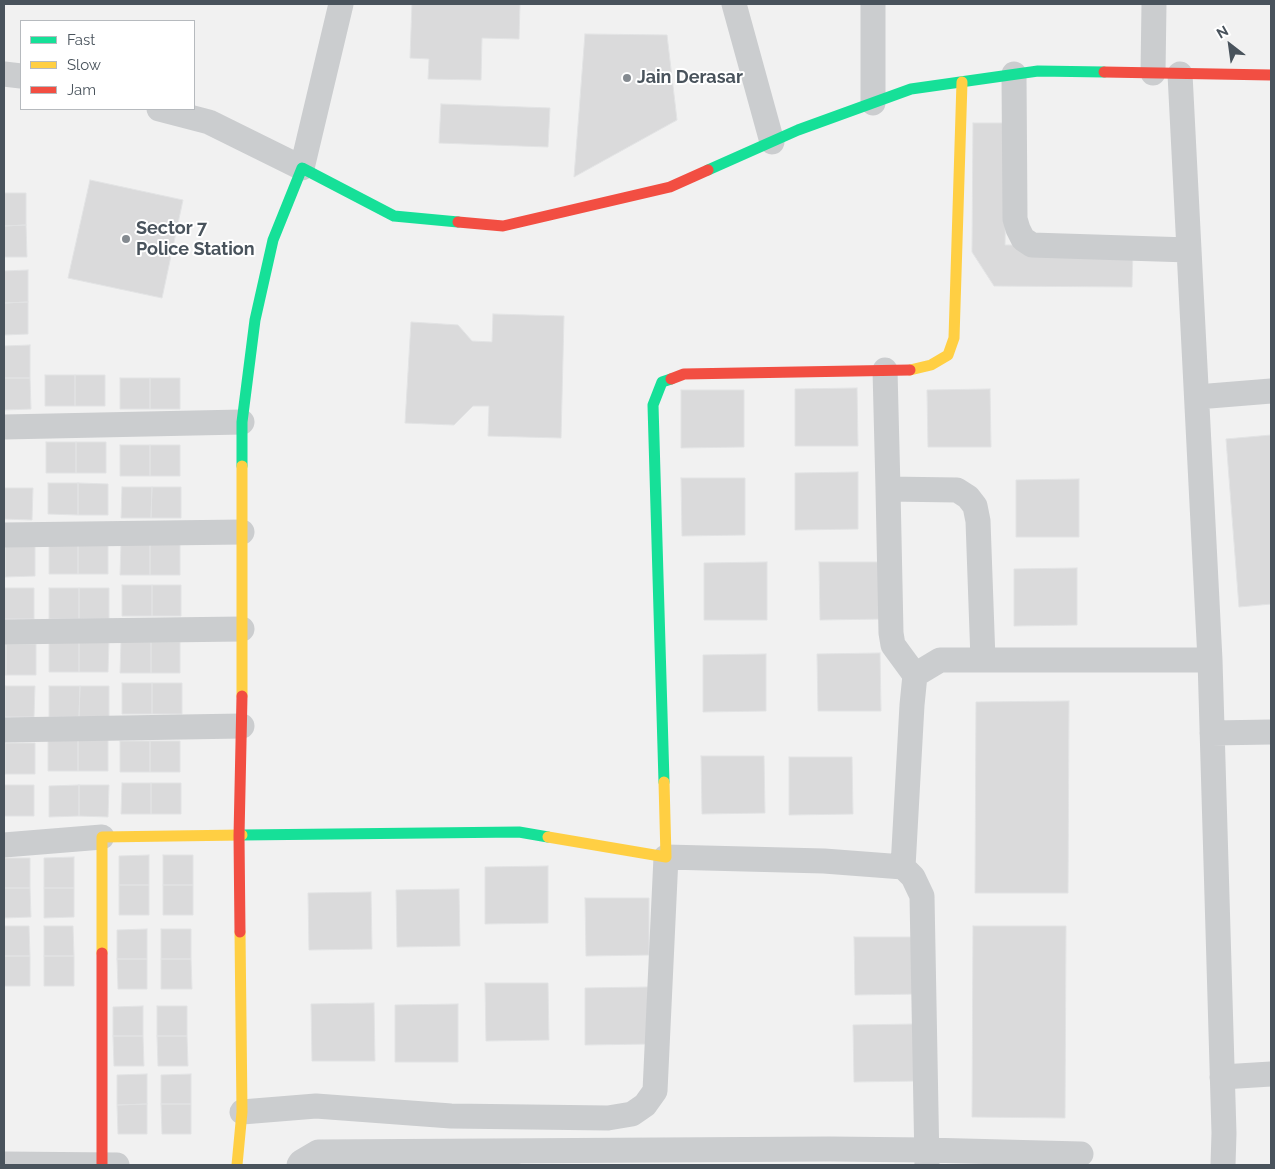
<!DOCTYPE html>
<html>
<head>
<meta charset="utf-8">
<style>
	body { margin:0 }
	#map { position:relative; width:1275px; height:1169px; overflow:hidden; background:#f1f1f1; font-family:Raleway,sans-serif }
	canvas { display:block }
	.frame { position:absolute; inset:0; border:5px solid #49535c; pointer-events:none }
	.legend { position:absolute; left:20px; top:20px; width:175px; height:90px; box-sizing:border-box; background:#fff; border:1px solid #b6babe; margin:0; padding:6px 9px; list-style:none; font-size:15px; color:#49535c }
	.legend li { display:flex; align-items:center; gap:10px; height:25px }
	.legend b { width:25px; border:1px solid #b6babe }
	.north { position:absolute; left:1205px; top:20px; width:50px; height:50px; -webkit-text-stroke:4px #fff; paint-order:stroke; rotate:330deg; font-size:14px; font-weight:700; line-height:20px; text-align:center; color:#49535c }
	.north::after { content:''; display:block; margin:auto; width:18px; height:22px; background:#49535c; clip-path:polygon(50% 0,100% 100%,50% 72%,0 100%) }
</style>
</head>
<body>
<div id="map">
<canvas width="1275" height="1169"></canvas>
<div class="frame"></div>
<ul class="legend">
<li><b style="height:6px;background:#16e098"></b>Fast</li>
<li><b style="height:6px;background:#ffcf43"></b>Slow</li>
<li><b style="height:6px;background:#f24e42"></b>Jam</li>
</ul>
<div class="north">N</div>
</div>
<script>
const ctx = document.querySelector('canvas').getContext('2d');
ctx.lineJoin = 'round';
function paint(path, color) { ctx.fillStyle = color; ctx.fill(path, 'evenodd'); }
const poly = rows => new Path2D(rows.map(r => 'M' + r).join(''));
function strokePath(path, color, width, dash) { ctx.strokeStyle = color; ctx.lineWidth = width; ctx.lineCap = dash ? 'butt' : 'round'; ctx.setLineDash(dash || []); ctx.stroke(path); }
function drawText(font, color, halo, rows, align = 'center') {
  ctx.font = font + ' Raleway,sans-serif'; ctx.lineWidth = 4; ctx.setLineDash([]); ctx.textBaseline = 'middle'; ctx.strokeStyle = halo; ctx.fillStyle = color; for (const [text, x, y, turn = 0] of rows) {
    ctx.save(); ctx.translate(x, y); ctx.rotate((+turn || 0) * Math.PI / 180); ctx.textAlign = isNaN(turn) ? turn : align; if (halo) ctx.strokeText(text, 0, 0); ctx.fillText(text, 0, 0); ctx.restore();
  }
}
const building = poly([
	[412,4,520,4,519,39,482,38,481,80,428,79,429,59,410,58,412,4],
	[585,34,667,35,677,120,574,177,585,34],
	[441,104,550,108,548,147,439,143,441,104],
	[973,123,1007,123,1005,245,1133,246,1132,287,994,286,972,252,973,123],
	[90,180,183,200,162,298,68,278,90,180],
	[4,193,26,193,26,225,4,226,4,193],
	[26,225,27,257,4,257,4,226,26,225],
	[28,270,28,302,4,303,4,271,28,270],
	[28,302,28,334,4,335,4,303,28,302],
	[493,314,564,316,561,438,488,436,489,406,473,406,454,425,405,423,411,322,458,325,472,341,492,342,493,314],
	[30,345,30,378,4,378,4,346,30,345],
	[45,375,75,375,75,406,45,406,45,375],
	[75,375,105,375,105,406,75,406,75,375],
	[4,378,30,378,31,409,4,410,4,378],
	[120,378,150,378,150,409,120,409,120,378],
	[150,378,180,378,180,409,150,409,150,378],
	[857,388,858,446,795,446,795,389,857,388],
	[990,389,991,447,928,447,927,390,990,389],
	[681,390,744,390,744,447,681,448,681,390],
	[1271,435,1271,604,1239,607,1226,439,1271,435],
	[46,442,76,442,76,473,46,473,46,442],
	[76,442,106,442,106,473,76,473,76,442],
	[120,445,150,445,150,476,120,476,120,445],
	[150,445,180,445,180,476,150,476,150,445],
	[858,472,858,529,795,530,795,473,858,472],
	[681,478,745,478,745,535,682,536,681,478],
	[1079,479,1079,537,1016,537,1016,480,1079,479],
	[48,483,78,483,78,515,48,514,48,483],
	[78,483,108,484,108,515,78,515,78,483],
	[122,487,152,487,151,518,121,518,122,487],
	[152,487,181,487,181,518,151,518,152,487],
	[4,488,33,488,32,520,4,519,4,488],
	[49,543,78,543,78,574,49,574,49,543],
	[78,543,108,543,108,574,78,574,78,543],
	[121,544,150,544,150,575,120,575,121,544],
	[150,544,180,544,180,575,150,575,150,544],
	[4,545,5,545,5,577,4,577,4,545],
	[5,545,35,545,35,576,5,577,5,545],
	[767,562,767,620,704,620,704,563,767,562],
	[819,562,882,562,883,619,820,620,819,562],
	[1077,568,1077,625,1014,626,1014,569,1077,568],
	[122,585,152,585,152,616,122,616,122,585],
	[152,585,181,585,181,616,152,616,152,585],
	[4,588,34,588,34,619,4,619,4,588],
	[49,588,79,588,79,619,49,619,49,588],
	[79,588,109,588,109,619,79,619,79,588],
	[49,641,79,641,79,672,49,672,49,641],
	[79,641,109,641,108,672,79,672,79,641],
	[121,642,151,642,151,673,120,673,121,642],
	[151,642,180,642,180,673,151,673,151,642],
	[4,644,6,644,6,675,4,675,4,644],
	[6,644,36,644,36,675,6,675,6,644],
	[880,653,881,711,818,711,817,654,880,653],
	[766,654,766,711,703,712,703,655,766,654],
	[122,683,152,683,152,714,122,714,122,683],
	[152,683,182,683,182,714,152,714,152,683],
	[5,686,35,686,34,717,5,717,5,686],
	[49,686,80,686,79,717,49,717,49,686],
	[80,686,109,686,109,717,79,717,80,686],
	[1069,701,1068,893,975,893,976,702,1069,701],
	[48,740,78,740,78,771,48,771,48,740],
	[78,740,108,740,108,771,78,771,78,740],
	[120,741,150,741,150,772,120,772,120,741],
	[150,741,180,741,180,772,150,772,150,741],
	[5,743,35,743,35,774,5,774,5,743],
	[701,756,764,756,765,813,702,814,701,756],
	[789,757,852,757,853,814,789,815,789,757],
	[122,783,151,783,151,814,121,814,122,783],
	[151,783,181,783,181,814,151,814,151,783],
	[4,785,34,785,34,816,4,816,4,785],
	[79,785,79,816,49,817,49,786,79,785],
	[79,785,109,785,108,817,79,816,79,785],
	[149,855,149,885,119,885,119,856,149,855],
	[163,855,193,855,193,885,163,885,163,855],
	[74,857,74,888,44,888,44,858,74,857],
	[4,858,30,858,30,888,4,888,4,858],
	[548,866,548,923,485,924,485,867,548,866],
	[119,885,149,885,149,915,119,915,119,885],
	[163,885,193,885,193,915,163,915,163,885],
	[4,888,30,888,31,917,4,918,4,888],
	[44,888,74,888,74,917,44,918,44,888],
	[459,889,460,946,397,947,396,890,459,889],
	[371,892,372,949,309,950,308,893,371,892],
	[585,898,649,898,649,955,586,956,585,898],
	[4,926,29,926,30,956,4,956,4,926],
	[44,926,73,926,74,956,44,956,44,926],
	[973,926,1066,926,1065,1118,972,1117,973,926],
	[147,929,147,959,117,959,117,930,147,929],
	[161,929,191,929,191,959,161,959,161,929],
	[854,937,917,937,918,994,855,995,854,937],
	[4,956,30,956,30,986,4,986,4,956],
	[44,956,74,956,74,986,44,986,44,956],
	[117,959,147,959,147,989,118,989,117,959],
	[161,959,191,959,192,989,161,989,161,959],
	[485,983,548,983,549,1040,486,1041,485,983],
	[648,987,649,1044,585,1045,585,988,648,987],
	[374,1003,375,1061,312,1061,311,1004,374,1003],
	[458,1004,458,1062,395,1062,395,1005,458,1004],
	[143,1006,143,1036,113,1036,113,1007,143,1006],
	[157,1006,187,1006,187,1036,157,1036,157,1006],
	[916,1024,917,1081,854,1082,853,1025,916,1024],
	[113,1036,143,1036,144,1066,114,1066,113,1036],
	[157,1036,187,1036,188,1066,158,1066,157,1036],
	[147,1074,147,1104,117,1105,117,1075,147,1074],
	[191,1074,191,1104,161,1104,161,1075,191,1074],
	[147,1104,147,1134,118,1134,117,1105,147,1104],
	[161,1104,191,1104,191,1134,162,1134,161,1104],
	[520,1162,520,1165,328,1165,328,1163,520,1162]
]);
paint(building, '#dadadb');
strokePath(building, '#e2e3e4', 1);
strokePath(poly([
	[734,4,772,142],
	[873,4,873,103],
	[1153,73,1154,4],
	[4,74,21,76],
	[1014,74,1015,219,1018,229,1023,239,1032,245,1189,250],
	[1180,74,1210,660,1224,1133,1223,1165],
	[159,109,209,122,302,168,341,4],
	[885,370,888,489,957,490,968,497,975,506,978,521,983,660],
	[1197,397,1271,391],
	[4,427,242,422],
	[888,489,891,633,893,645,915,675],
	[4,535,242,532],
	[4,632,242,629],
	[4,730,242,726],
	[1212,733,1271,732],
	[4,845,102,837],
	[903,867,912,705,915,675,940,660,1210,660],
	[1222,1077,1271,1074],
	[242,1112,316,1106,451,1116,608,1118,632,1114,645,1105,655,1091,666,857,824,861,903,867,913,877,922,896,927,1165],
	[4,1164,117,1165],
	[299,1165,301,1162,318,1152,830,1149,926,1150,1081,1154]
]), '#cbcdcf', 25);
strokePath(poly([
	[708,170,798,130,911,89,1038,71,1104,72],
	[242,466,242,422,255,320,273,240,302,168,394,216,458,222],
	[664,782,653,405,662,382,671,379],
	[242,835,519,832,548,837]
]), '#16e098', 11);
strokePath(poly([
	[910,370,931,365,948,355,954,338,962,82],
	[242,466,242,696],
	[548,837,666,857,664,782],
	[102,953,102,837,242,835],
	[237,1165,242,1112,240,932]
]), '#ffcf43', 11);
strokePath(poly([
	[1104,72,1271,75],
	[458,222,503,226,670,187,708,170],
	[671,379,684,374,910,370],
	[240,932,239,836,242,696],
	[102,953,102,1165]
]), '#f24e42', 11);
for (const [x, y, r, color] of [
	[627,78,5,"#848a90"],
	[126,239,5,"#848a90"]
]) { const dot = new Path2D(); dot.arc(x, y, r, 0, 2 * Math.PI); ctx.fillStyle = color; ctx.fill(dot); strokePath(dot, '#fff', 2); }
drawText('bold 18px', '#49535c', '#fff', [
	["Jain Derasar",637,78],
	["Sector 7",136,229],
	["Police Station",136,250]
], 'left');
</script>
</body>
</html>
